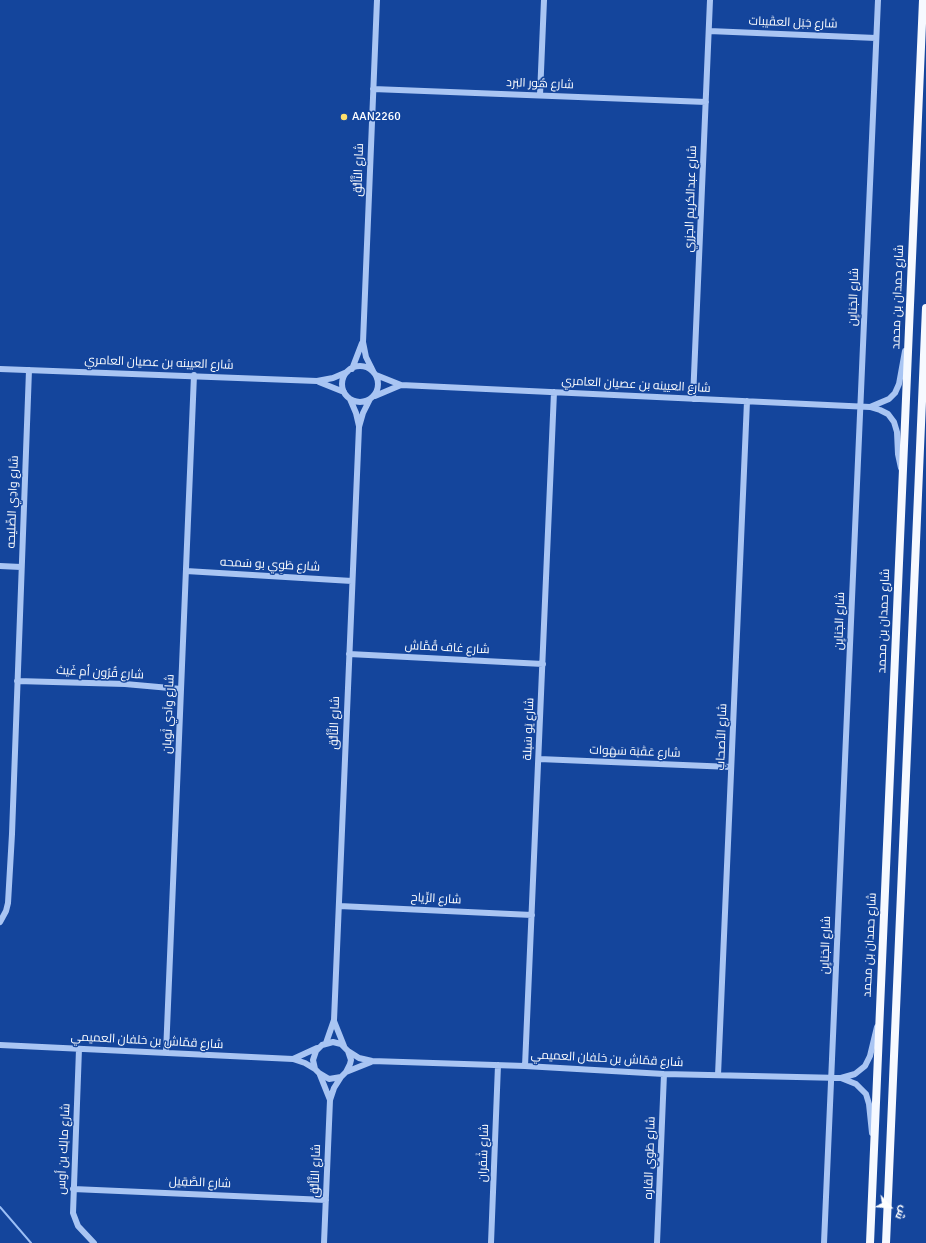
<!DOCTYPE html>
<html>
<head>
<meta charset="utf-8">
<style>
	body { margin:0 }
	#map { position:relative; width:926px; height:1243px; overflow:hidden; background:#14459c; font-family:Signika,Cairo,sans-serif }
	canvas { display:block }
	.north { position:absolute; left:870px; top:1187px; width:40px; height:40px; -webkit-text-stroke:3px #14459c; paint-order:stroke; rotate:116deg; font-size:11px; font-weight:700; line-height:16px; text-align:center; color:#fff }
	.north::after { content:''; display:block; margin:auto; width:14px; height:18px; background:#fff; clip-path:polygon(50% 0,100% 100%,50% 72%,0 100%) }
</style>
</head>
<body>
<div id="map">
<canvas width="926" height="1243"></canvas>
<div class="north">ش</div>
</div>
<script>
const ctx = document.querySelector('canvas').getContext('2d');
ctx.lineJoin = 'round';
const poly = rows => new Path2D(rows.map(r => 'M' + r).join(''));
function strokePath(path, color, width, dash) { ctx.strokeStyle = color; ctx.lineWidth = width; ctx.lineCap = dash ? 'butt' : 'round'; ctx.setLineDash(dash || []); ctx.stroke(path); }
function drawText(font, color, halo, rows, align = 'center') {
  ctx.font = font + ' Signika,Cairo,sans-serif'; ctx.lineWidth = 3; ctx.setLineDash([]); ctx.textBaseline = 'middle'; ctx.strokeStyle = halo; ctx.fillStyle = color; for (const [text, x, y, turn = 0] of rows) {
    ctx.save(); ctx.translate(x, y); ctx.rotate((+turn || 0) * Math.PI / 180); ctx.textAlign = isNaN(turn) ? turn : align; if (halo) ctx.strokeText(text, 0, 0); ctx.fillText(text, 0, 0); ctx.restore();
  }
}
strokePath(poly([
	[0,1207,31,1243]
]), '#9bbff6', 2);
strokePath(poly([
	[709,31,876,38],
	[373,89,706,102],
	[540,95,544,0],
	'342 384a18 18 0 1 1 36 0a18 18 0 1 1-36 0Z',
	[0,369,317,381,333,378,347,372],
	[352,369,362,343],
	[373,371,366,357,363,342,377,0],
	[376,375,401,385,870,407,880,410,888,414,894,422,897,432,898,454,901,468],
	[319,382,344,392],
	[375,396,401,385],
	[350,399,356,413,359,426],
	[693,399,710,0],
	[870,407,889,399,895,393,899,384,905,351],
	[0,566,21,567],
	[186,571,352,581],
	[349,654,543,664],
	[17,681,125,684,181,689],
	[539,759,731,767],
	[339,906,532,915],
	[0,922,6,911,8,903,12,834,29,370],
	[334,1021,344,1046],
	[326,1043,334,1020,359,427,363,413,370,399],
	[0,1045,293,1059,305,1063,315,1069],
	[79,1049,73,1213,78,1226,94,1243],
	[348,1051,351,1060,350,1064,346,1072,341,1077,329,1079,319,1073,315,1069,313,1060,316,1051,322,1045,333,1042,341,1044,348,1051,359,1058,372,1061,525,1066,664,1074,841,1078,856,1084,866,1094,869,1104,872,1133],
	[166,1053,194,375],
	[293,1059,317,1048],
	[525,1066,554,392],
	[346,1072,371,1062],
	[320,1075,330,1100],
	[718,1075,747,401],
	[841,1078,855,1074,865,1066,870,1056,877,1027],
	[73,1189,326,1200],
	[324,1243,330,1100,334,1088,341,1077],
	[491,1243,498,1065],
	[657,1243,664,1074],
	[824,1243,878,0]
]), '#a9c5f3', 6);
strokePath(poly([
	[870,1243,923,0],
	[886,1243,926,308]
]), '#f6f9ff', 8);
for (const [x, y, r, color] of [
	[344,117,4,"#ffe06c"]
]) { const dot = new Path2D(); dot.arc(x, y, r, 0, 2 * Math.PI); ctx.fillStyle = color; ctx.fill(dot); strokePath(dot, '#14459c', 1.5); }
drawText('12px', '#fff', '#14459c', [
	["شارع جَبَل العقَيبات",793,23,2],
	["شارع هُور البَرد",540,84,2],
	["شارع التَّألُّق",359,170,-88],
	["شارع عبدالكريم الجزري",691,199,-88],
	["شارع الجَنايِن",854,297,-88],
	["شارع حمدان بن محمد",898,297,-88],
	["شارع العيينه بن عصيان العامري",159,363,2],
	["شارع العيينه بن عصيان العامري",636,385,3],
	["شارع وادِي الصِّليحه",13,502,-88],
	["شارع طَوِي بو سَمحه",270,565,3],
	["شارع الجَنايِن",840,621,-88],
	["شارع حمدان بن محمد",884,621,-88],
	["شارع غاف قُمَّاش",447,648,3],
	["شارع قُرُون أم غَيث",100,673,3],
	["شارع واَدي ثَوبان",169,714,-88],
	["شارع التَّألُّق",335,723,-88],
	["شارع يَو سَبلة",529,729,-88],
	["شارع الأصحاب",722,737,-88],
	["شارع عَقَبَة سَهَوات",635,752,2],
	["شارع الرِّياح",436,899,3],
	["شارع الجَنايِن",826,945,-88],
	["شارع حمدان بن محمد",870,945,-87],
	["شارع قمّاش بن خلفان العميمي",147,1041,3],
	["شارع قمّاش بن خلفان العميمي",607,1059,3],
	["شارع مالِك بن أوس",64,1149,-87],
	["شارع شَقران",484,1153,-88],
	["شارع طَوِي القاره",650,1158,-88],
	["شارع التَّألُّق",316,1171,-88],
	["شارع الصَّقِيل",200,1183,2]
]);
drawText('12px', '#fff', '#14459c', [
	["AAN2260",352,117]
], 'left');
</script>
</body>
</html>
